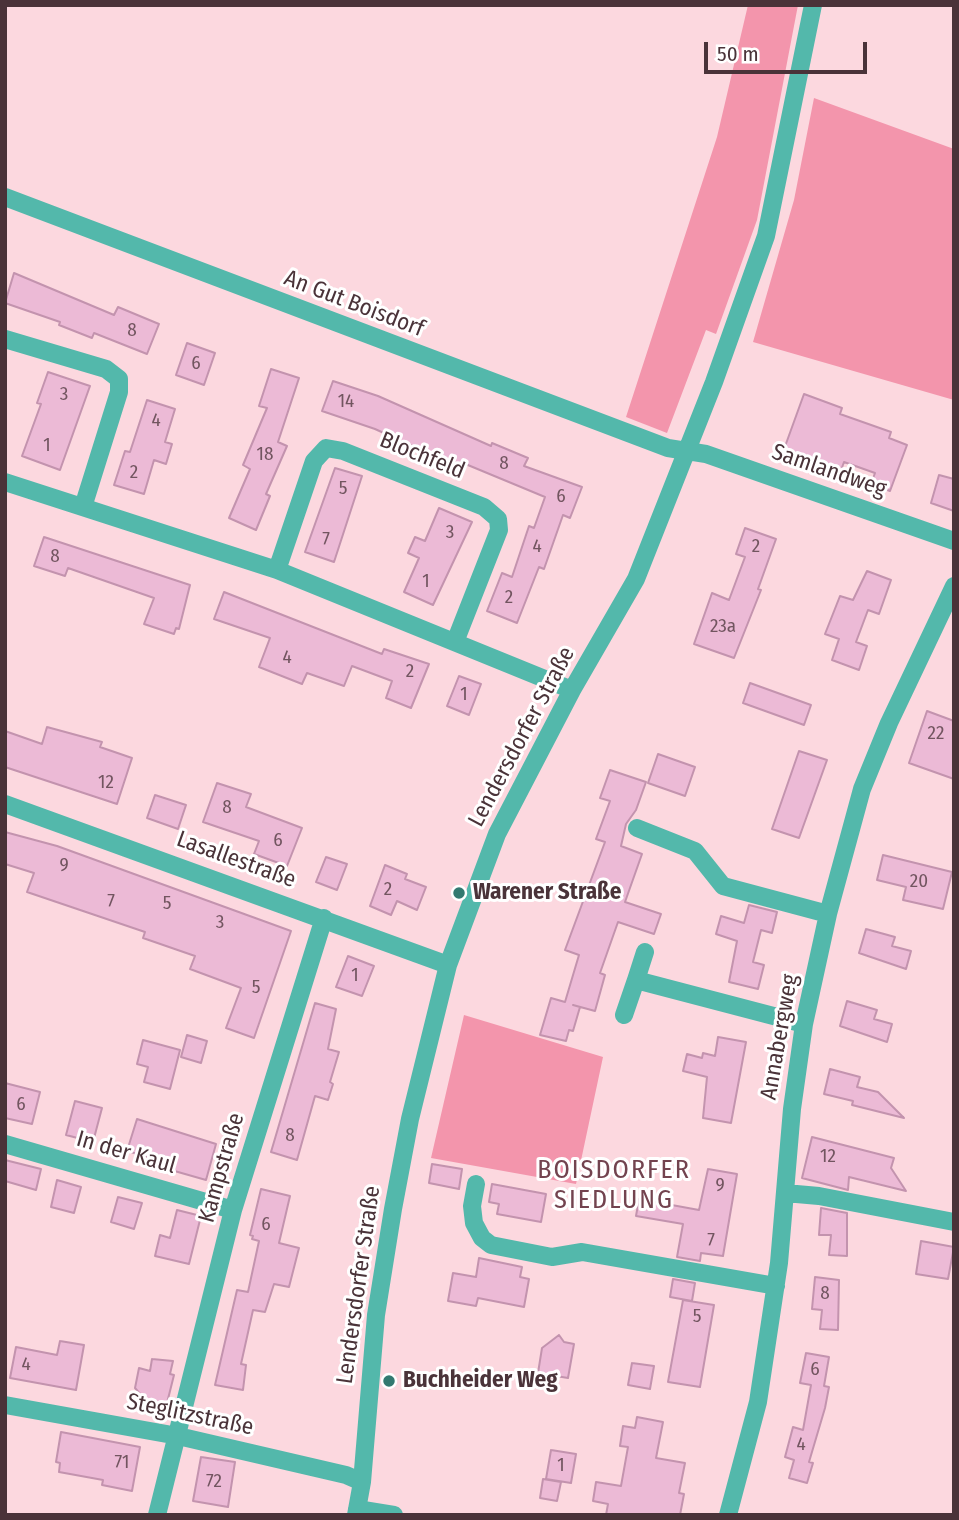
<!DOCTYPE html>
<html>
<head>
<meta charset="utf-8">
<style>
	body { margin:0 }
	#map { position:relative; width:959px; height:1520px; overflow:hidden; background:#fcd8df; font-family:"Fira Sans Condensed",sans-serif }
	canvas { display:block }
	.frame { position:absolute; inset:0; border:7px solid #4a3339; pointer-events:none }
	.scale { position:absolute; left:704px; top:42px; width:163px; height:32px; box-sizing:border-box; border:4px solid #4a3339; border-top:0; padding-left:9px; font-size:21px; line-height:24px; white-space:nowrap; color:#4a3339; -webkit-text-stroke:5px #fff; paint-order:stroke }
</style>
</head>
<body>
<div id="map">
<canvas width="959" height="1520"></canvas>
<div class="frame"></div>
<div class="scale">50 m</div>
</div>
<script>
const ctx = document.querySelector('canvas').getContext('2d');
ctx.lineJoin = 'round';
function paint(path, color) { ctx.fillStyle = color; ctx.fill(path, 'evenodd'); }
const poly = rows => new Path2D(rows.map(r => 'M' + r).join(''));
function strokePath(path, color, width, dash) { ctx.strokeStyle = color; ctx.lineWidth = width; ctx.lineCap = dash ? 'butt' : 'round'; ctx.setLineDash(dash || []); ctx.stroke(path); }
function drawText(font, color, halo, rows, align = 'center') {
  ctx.font = font + ' "Fira Sans Condensed",sans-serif'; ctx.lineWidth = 6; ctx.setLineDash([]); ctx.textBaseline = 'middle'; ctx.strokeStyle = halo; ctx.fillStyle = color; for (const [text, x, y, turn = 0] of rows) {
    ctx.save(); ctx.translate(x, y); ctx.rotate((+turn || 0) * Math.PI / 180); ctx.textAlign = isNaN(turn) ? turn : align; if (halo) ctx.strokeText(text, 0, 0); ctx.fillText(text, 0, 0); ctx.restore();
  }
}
paint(poly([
	[748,5,798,5,757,220,716,334,706,330,667,433,626,417,717,137],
	[814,98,954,149,954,400,753,342,794,200],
	[464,1015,603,1057,576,1184,431,1158]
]), '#f395ac');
const building = poly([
	[14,273,114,315,118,307,159,324,147,354,94,333,92,338,59,325,60,322,5,303,14,273],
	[187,343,215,353,204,385,176,375,187,343],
	[271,369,299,378,278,442,287,446,266,494,270,496,256,530,229,518,250,469,243,465,267,408,259,406,271,369],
	[48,372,90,386,60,470,22,456,41,404,37,403,48,372],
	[333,381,378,396,491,446,492,443,528,458,524,466,582,487,570,518,563,515,544,569,539,567,517,623,487,611,502,573,512,577,529,526,534,528,545,497,463,463,461,468,375,429,322,411,333,381],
	[804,394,842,408,840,414,891,432,889,438,907,445,890,491,871,484,875,473,844,462,840,473,783,452,804,394],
	[147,400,175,409,165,442,172,444,166,464,154,460,144,494,114,485,125,451,130,452,147,400],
	[335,468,362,476,334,562,305,552,335,468],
	[939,475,954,479,954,511,931,503,939,475],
	[439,508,472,522,433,605,404,592,419,558,408,553,415,537,425,541,439,508],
	[745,528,776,539,758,589,761,590,734,658,694,644,712,593,729,600,745,557,736,554,745,528],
	[44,537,190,585,179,629,176,628,174,634,144,624,154,598,68,568,65,576,34,566,44,537],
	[867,571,891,580,879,614,868,610,856,642,867,646,859,670,832,660,839,639,825,634,840,596,853,600,867,571],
	[224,592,382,654,384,649,429,664,411,708,386,698,392,681,352,666,344,686,307,673,302,684,259,667,270,638,214,619,224,592],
	[459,676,481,684,469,715,447,706,459,676],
	[750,683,811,705,804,725,743,703,750,683],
	[927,711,954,721,954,779,909,763,927,711],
	[47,727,102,742,100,747,132,758,117,804,5,767,5,731,42,744,47,727],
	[799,751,827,760,799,838,772,829,799,751],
	[658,754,695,767,685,796,648,783,658,754],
	[610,770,646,782,636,810,626,824,621,846,642,854,625,902,661,914,654,934,618,922,600,973,605,975,595,1011,573,1005,580,1007,573,1031,569,1030,566,1041,540,1035,551,998,565,1002,576,965,579,955,565,950,605,842,596,839,610,801,600,798,610,770],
	[217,783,251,794,246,807,302,828,287,866,254,854,259,841,203,822,217,783],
	[155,795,186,805,178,829,147,818,155,795],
	[5,832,57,846,291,931,254,1038,226,1028,241,988,190,969,195,956,143,938,145,932,27,892,34,873,5,864,5,832],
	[883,855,952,872,943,909,903,900,906,887,877,880,883,855],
	[326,857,347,864,337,890,316,882,326,857],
	[385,865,407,874,405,879,426,887,417,910,397,901,391,915,370,906,385,865],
	[749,905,777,912,772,933,761,930,753,962,764,965,758,989,729,982,737,941,716,934,721,916,744,923,749,905],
	[866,929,895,937,892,946,911,951,906,969,859,953,866,929],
	[348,956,374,966,362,996,336,987,348,956],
	[847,1001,877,1010,874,1019,892,1024,887,1042,840,1026,847,1001],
	[315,1003,336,1009,328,1049,339,1052,330,1082,333,1084,328,1100,315,1096,297,1160,271,1152,315,1003],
	[187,1035,207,1041,201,1063,181,1057,187,1035],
	[718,1037,746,1042,731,1123,703,1118,707,1077,683,1071,687,1054,702,1058,703,1053,715,1056,718,1037],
	[143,1040,180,1050,170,1089,144,1082,148,1067,137,1064,143,1040],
	[830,1069,860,1077,857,1087,878,1092,904,1118,852,1105,853,1101,824,1094,830,1069],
	[5,1083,40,1092,32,1124,5,1118,5,1083],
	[75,1101,102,1108,93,1142,66,1135,75,1101],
	[137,1119,216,1144,206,1180,171,1170,173,1164,127,1151,137,1119],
	[812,1137,894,1158,891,1168,906,1191,849,1177,848,1190,802,1178,812,1137],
	[5,1160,41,1169,36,1190,5,1181,5,1160],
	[432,1164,462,1169,459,1189,429,1183,432,1164],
	[708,1169,737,1174,723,1256,701,1253,700,1261,677,1257,683,1224,636,1216,639,1199,699,1210,708,1169],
	[57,1180,81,1187,74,1213,51,1207,57,1180],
	[492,1184,546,1194,541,1222,497,1214,499,1204,489,1202,492,1184],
	[261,1189,290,1196,279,1243,299,1248,289,1287,274,1284,265,1312,253,1310,241,1364,246,1365,243,1390,215,1385,237,1290,248,1292,259,1241,252,1239,253,1236,250,1235,261,1189],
	[118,1197,142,1203,134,1229,111,1222,118,1197],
	[821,1208,847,1213,847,1256,829,1255,831,1235,819,1235,821,1208],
	[177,1210,201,1216,189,1264,155,1256,160,1235,170,1238,177,1210],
	[921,1241,954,1247,948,1279,916,1274,921,1241],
	[479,1258,522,1267,520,1277,529,1279,524,1307,478,1298,476,1306,448,1301,453,1273,476,1277,479,1258],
	[815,1277,839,1280,838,1330,820,1329,822,1310,812,1309,815,1277],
	[673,1279,695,1283,692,1301,670,1297,673,1279],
	[683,1300,714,1305,700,1387,668,1382,683,1300],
	[559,1335,564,1342,574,1344,568,1378,538,1373,542,1348,559,1335],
	[60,1341,84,1345,76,1390,10,1378,16,1347,57,1355,60,1341],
	[806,1353,829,1357,824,1386,829,1387,825,1408,809,1462,813,1463,807,1483,789,1478,794,1460,785,1457,793,1427,803,1430,811,1385,800,1383,806,1353],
	[152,1359,173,1361,170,1374,174,1375,166,1407,140,1403,141,1395,135,1388,139,1368,150,1371,152,1359],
	[632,1363,654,1366,650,1389,628,1385,632,1363],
	[637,1417,663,1422,656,1458,685,1463,679,1493,684,1494,680,1515,606,1515,608,1504,593,1501,596,1482,621,1486,628,1447,620,1446,623,1426,635,1428,637,1417],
	[61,1432,140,1447,132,1491,102,1485,103,1480,59,1472,60,1463,56,1462,61,1432],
	[551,1450,576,1454,571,1483,546,1479,551,1450],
	[201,1457,235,1462,228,1507,193,1501,201,1457],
	[543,1479,561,1482,557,1501,540,1498,543,1479]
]);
paint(building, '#ecbad6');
strokePath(building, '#c393ae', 2);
strokePath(poly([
	[5,197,668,448,706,454,954,541],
	[5,339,106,369,119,379,119,392,83,507],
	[5,482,277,570,572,690],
	[277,570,314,461,326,448,343,451,484,507,498,519,499,530,455,642],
	[5,804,448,965],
	[637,828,695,851,723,886,828,914],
	[636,980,645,952],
	[624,1015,636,980,804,1024],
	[5,1144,233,1210],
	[476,1184,472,1206,474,1223,482,1238,491,1245,552,1257,582,1252,776,1286],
	[785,1193,819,1196,954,1222],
	[5,1405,178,1436,346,1475,362,1482],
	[357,1509,394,1515],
	[157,1515,233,1210,324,918],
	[356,1515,362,1482,376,1315,393,1209,410,1119,448,965,497,834,572,690,636,579,714,382,766,236,813,5],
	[728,1515,758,1402,779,1263,792,1109,804,1024,828,914,862,789,889,723,954,586]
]), '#53b8ab', 18);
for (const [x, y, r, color] of [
	[459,893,7,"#337970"],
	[389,1381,7,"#337970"]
]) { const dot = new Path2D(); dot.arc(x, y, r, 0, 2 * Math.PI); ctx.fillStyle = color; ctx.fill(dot); strokePath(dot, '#fff', 2.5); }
drawText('19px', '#725560', null, [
	["8",132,331],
	["6",196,364],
	["3",64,395],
	["14",346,402],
	["4",156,421],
	["1",47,446],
	["18",265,455],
	["8",504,464],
	["2",134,473],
	["5",343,489],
	["6",561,497],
	["3",450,533],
	["7",326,540],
	["4",537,547],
	["2",756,547],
	["8",55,557],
	["1",426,582],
	["2",509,598],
	["23a",723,627],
	["4",287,658],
	["2",410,672],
	["1",464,695],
	["22",936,734],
	["12",106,783],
	["8",227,808],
	["6",278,841],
	["9",64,866],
	["20",919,882],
	["2",388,890],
	["7",111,902],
	["5",167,904],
	["3",220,923],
	["1",355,976],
	["5",256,988],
	["6",21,1105],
	["8",290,1136],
	["12",828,1157],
	["9",720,1186],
	["6",266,1225],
	["7",711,1241],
	["8",825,1294],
	["5",697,1317],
	["4",26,1365],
	["6",815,1370],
	["4",801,1445],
	["71",122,1463],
	["1",561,1466],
	["72",214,1482]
]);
drawText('23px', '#4a3339', '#fff', [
	["An Gut Boisdorf",354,304,21],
	["Blochfeld",422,456,22],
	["Samlandweg",829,471,19],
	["Lendersdorfer Straße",522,737,-62],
	["Lasallestraße",236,860,20],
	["Annabergweg",780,1037,-80],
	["In der Kaul",126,1153,16],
	["Kampstraße",222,1168,-74],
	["Lendersdorfer Straße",359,1285,-82],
	["Steglitzstraße",190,1415,12]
]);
drawText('bold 23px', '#4a3339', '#fff', [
	["Warener Straße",473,893],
	["Buchheider Weg",403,1381]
], 'left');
ctx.letterSpacing = '2px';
drawText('26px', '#73434f', '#fff', [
	["BOISDORFER",614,1171],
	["SIEDLUNG",614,1201]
]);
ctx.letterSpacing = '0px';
</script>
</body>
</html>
